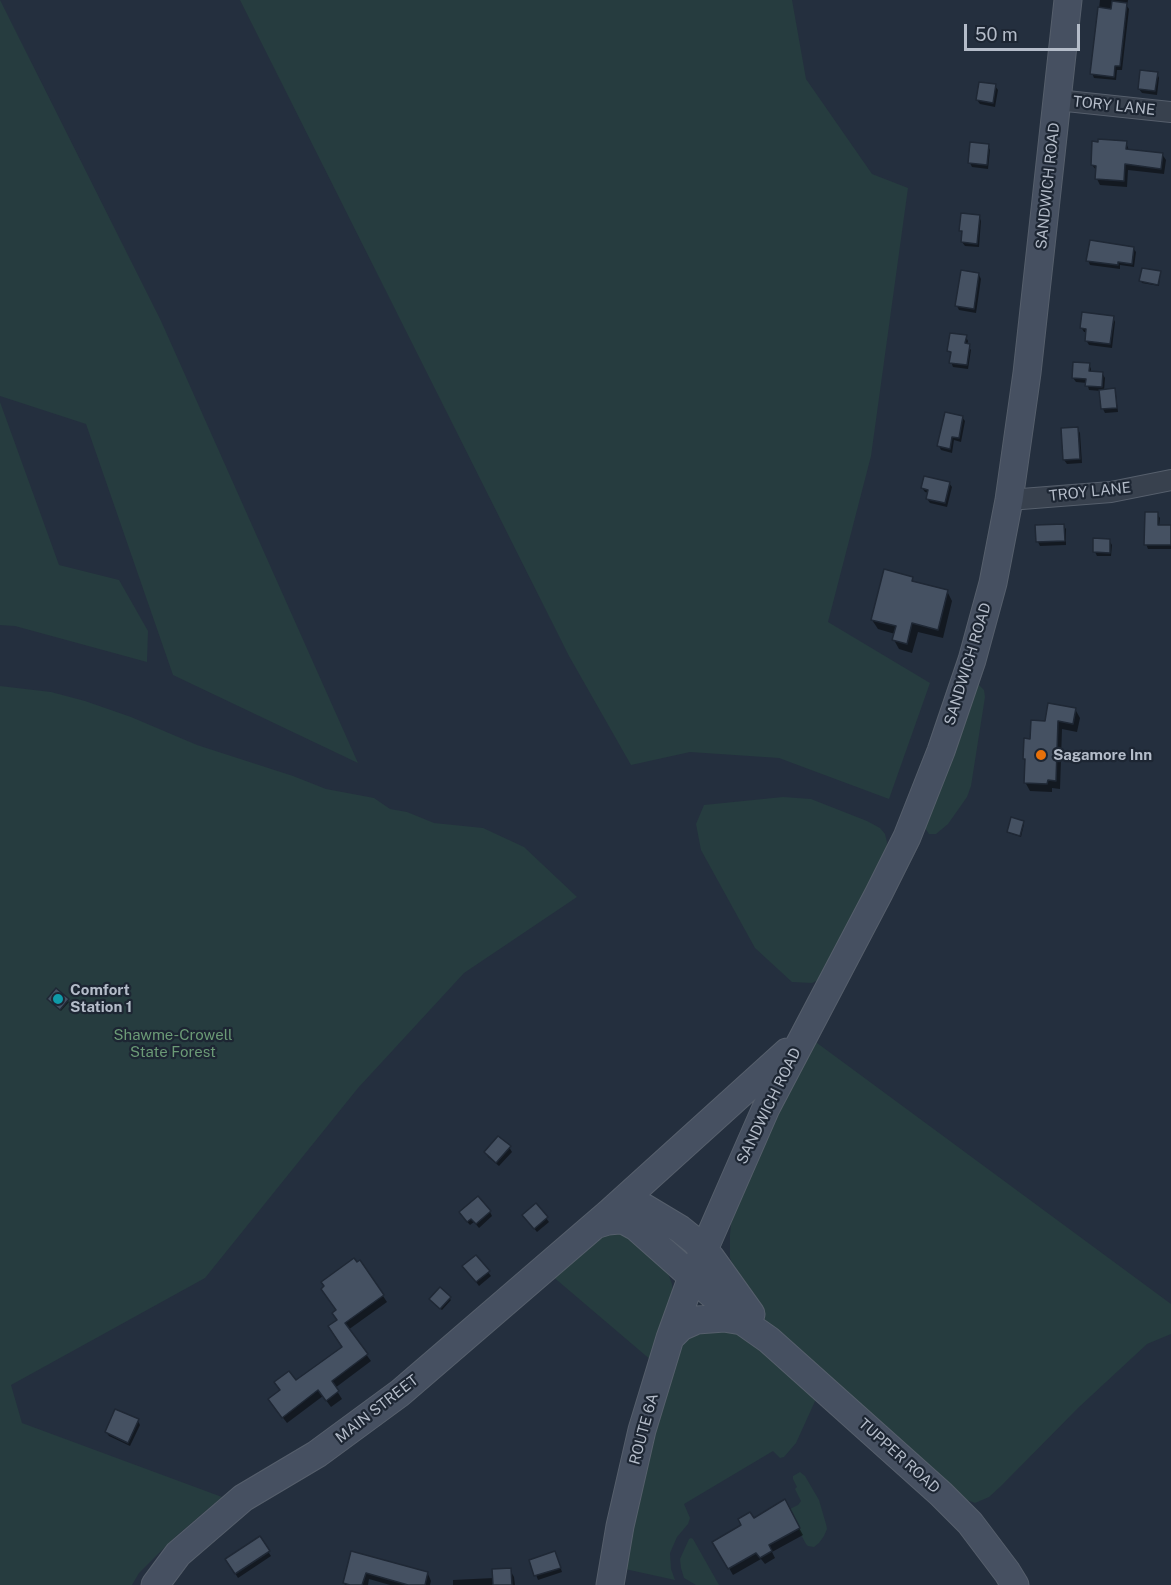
<!DOCTYPE html>
<html>
<head>
<meta charset="utf-8">
<style>
	body { margin:0 }
	#map { position:relative; width:1171px; height:1585px; overflow:hidden; background:#242f3e; font-family:"Public Sans",sans-serif }
	canvas { display:block }
	.scale { position:absolute; left:964px; top:24px; width:116px; height:27px; box-sizing:border-box; border:3px solid #b4bcc9; border-top:0; padding-left:8px; font-size:18px; line-height:21px; white-space:nowrap; color:#b4bcc9; -webkit-text-stroke:4px #1d2633; paint-order:stroke }
</style>
</head>
<body>
<div id="map">
<canvas width="1171" height="1585"></canvas>
<div class="scale">50 m</div>
</div>
<script>
const ctx = document.querySelector('canvas').getContext('2d');
ctx.lineJoin = 'round';
function paint(path, color) { ctx.fillStyle = color; ctx.fill(path, 'evenodd'); }
const poly = rows => new Path2D(rows.map(r => 'M' + r).join(''));
function strokePath(path, color, width, dash) { ctx.strokeStyle = color; ctx.lineWidth = width; ctx.lineCap = dash ? 'butt' : 'round'; ctx.setLineDash(dash || []); ctx.stroke(path); }
function drawText(font, color, halo, rows, align = 'center') {
  ctx.font = font + ' "Public Sans",sans-serif'; ctx.lineWidth = 4.5; ctx.setLineDash([]); ctx.textBaseline = 'middle'; ctx.strokeStyle = halo; ctx.fillStyle = color; for (const [text, x, y, turn = 0] of rows) {
    ctx.save(); ctx.translate(x, y); ctx.rotate((+turn || 0) * Math.PI / 180); ctx.textAlign = isNaN(turn) ? turn : align; if (halo) ctx.strokeText(text, 0, 0); ctx.fillText(text, 0, 0); ctx.restore();
  }
}
paint(poly([
	[0,0,161,321,358,763,173,675,86,424,0,396],
	[240,0,792,0,806,79,872,174,908,188,871,456,828,622,930,683,889,799,779,758,690,752,631,765,569,656],
	[0,402,59,565,119,580,148,631,147,662,15,626,0,625],
	[977,683,984,690,985,697,971,786,967,797,948,824,936,834,929,834,925,828],
	[0,686,51,692,85,701,131,717,197,745,293,776,326,789,374,798,390,809,407,812,434,823,483,828,524,847,577,897,464,973,358,1088,205,1278,11,1385,22,1423,222,1497,175,1537,139,1573,132,1585,0,1585],
	[783,797,811,799,867,821,880,828,885,834,887,842,886,853,821,979,812,983,792,982,755,948,701,850,696,824,704,805],
	[813,1040,1171,1304,1171,1334,1147,1344,1078,1408,1001,1486,989,1497,975,1503,967,1500,777,1335,760,1315,742,1287,730,1258,730,1235,732,1211],
	[622,1230,662,1265,669,1276,672,1284,673,1297,652,1361,551,1275,598,1235],
	[740,1331,816,1399,796,1443,784,1457,780,1458,773,1451,684,1504,690,1518,688,1524,677,1537,670,1553,671,1569,675,1580,625,1569,635,1505,677,1354,689,1337,697,1332],
	[800,1472,805,1476,819,1500,826,1524,827,1529,824,1536,819,1543,814,1547,808,1546,806,1544,798,1529,800,1527,790,1509,798,1505,801,1501,795,1489,797,1487,793,1479,793,1476],
	[691,1538,693,1539,719,1585,696,1585,684,1578,681,1568,680,1559,689,1539]
]), '#263c3f');
paint(poly([
	[1100,0,1128,0,1127,6,1129,9,1122,70,1117,70,1116,80,1094,78,1092,73],
	[1157,73,1159,78,1157,95,1142,93,1139,89],
	[995,86,998,90,995,107,980,104,977,100],
	[1126,142,1129,151,1162,154,1166,160,1164,174,1128,170,1127,187,1100,185,1097,179,1097,171,1092,165],
	[988,146,990,150,988,169,972,167,970,163],
	[979,216,981,221,979,247,965,246,962,242,963,235,961,231],
	[1133,248,1136,252,1134,267,1120,265,1120,269,1090,265,1088,260],
	[1160,273,1159,286,1142,283,1141,281],
	[979,275,981,279,976,313,959,310,957,306],
	[1113,317,1115,322,1112,348,1089,345,1086,340,1087,332,1084,332,1081,327],
	[966,337,968,341,967,345,971,350,968,369,953,367,951,362,952,356,949,351],
	[1089,364,1091,369,1091,373,1102,373,1105,378,1104,391,1114,390,1116,394,1118,412,1105,413,1103,409,1101,391,1089,390,1087,383,1076,382,1073,378],
	[962,417,965,421,961,442,954,440,952,453,941,450,939,446],
	[1077,428,1080,433,1082,463,1067,464,1064,460],
	[949,483,952,487,947,507,930,503,927,499,929,493,925,492,922,488],
	[1157,514,1160,518,1159,527,1171,527,1171,549,1148,549,1146,544],
	[1063,525,1066,529,1066,545,1040,546,1038,542,1037,526],
	[1109,540,1112,545,1111,556,1097,556,1095,552],
	[912,578,914,583,947,591,952,601,943,638,918,632,912,653,899,649,894,640,895,634,878,629,872,620],
	[1075,709,1080,718,1077,732,1062,729,1060,789,1052,788,1052,792,1030,791,1025,782,1026,762,1024,759,1032,740,1046,723],
	[1023,822,1024,824,1021,837,1009,833,1008,832],
	[56,990,69,1002,61,1011,50,1001],
	[509,1147,512,1152,499,1166,488,1157,486,1152],
	[490,1212,492,1216,479,1228,474,1222,470,1225,463,1217],
	[546,1218,549,1222,537,1232,526,1219],
	[476,1257,491,1276,479,1286,467,1270],
	[440,1289,451,1300,442,1310,431,1301],
	[383,1296,387,1302,348,1330,371,1361,335,1388,342,1399,331,1407,323,1396,287,1423,274,1406,296,1382,343,1348,330,1327],
	[138,1421,140,1425,130,1446,109,1436,106,1432],
	[784,1501,803,1535,772,1552,775,1558,765,1564,761,1559,733,1575,714,1542],
	[259,1538,271,1556,238,1578,227,1560],
	[352,1553,428,1574,431,1581,430,1585,390,1585,369,1579,368,1585,345,1585,344,1583],
	[557,1557,562,1572,538,1580,531,1561],
	[510,1570,514,1577,515,1585,453,1585,453,1580,494,1578]
]), '#0007');
const building = poly([
	[1112,1,1127,3,1120,66,1115,66,1114,77,1090,74,1098,7,1111,9,1112,1],
	[1140,70,1158,72,1155,91,1138,89,1140,70],
	[979,82,996,84,993,103,976,100,979,82],
	[1098,139,1127,141,1126,149,1163,153,1161,169,1125,164,1124,181,1095,179,1096,166,1091,165,1092,141,1098,142,1098,139],
	[970,142,989,144,987,165,968,163,970,142],
	[961,213,980,215,977,244,961,242,962,231,959,231,961,213],
	[1090,240,1134,247,1132,264,1118,262,1118,265,1086,261,1090,240],
	[1142,268,1161,271,1158,285,1139,281,1142,268],
	[961,270,979,273,974,309,955,306,961,270],
	[1082,312,1114,316,1110,344,1085,341,1086,329,1080,328,1082,312],
	[950,333,967,335,965,343,970,344,967,365,949,363,951,352,947,351,950,333],
	[1073,362,1090,363,1089,371,1103,372,1102,387,1085,386,1086,379,1072,378,1073,362],
	[1115,388,1117,408,1101,409,1099,390,1115,388],
	[945,412,963,416,959,438,952,437,950,449,937,446,945,412],
	[1078,427,1080,459,1063,460,1061,428,1078,427],
	[924,476,950,482,945,503,926,499,928,490,921,488,924,476],
	[1145,512,1158,512,1158,525,1171,525,1171,545,1144,545,1145,512],
	[1064,524,1065,541,1036,542,1035,525,1064,524],
	[1093,538,1110,539,1110,553,1093,552,1093,538],
	[884,569,913,577,912,581,948,590,938,630,912,623,907,644,892,640,896,626,871,620,884,569],
	[1048,703,1076,708,1073,724,1058,721,1056,781,1048,780,1047,784,1024,783,1025,759,1023,759,1024,738,1030,739,1031,720,1045,721,1048,703],
	[1011,817,1024,821,1020,836,1007,832,1011,817],
	[56,988,69,999,60,1010,47,999,56,988],
	[498,1136,511,1146,496,1163,484,1152,498,1136],
	[478,1196,491,1211,476,1224,471,1219,467,1222,459,1212,478,1196],
	[536,1203,548,1217,534,1229,522,1215,536,1203],
	[476,1255,490,1271,476,1282,462,1266,476,1255],
	[354,1258,357,1262,360,1260,384,1295,345,1323,368,1354,332,1381,339,1391,326,1401,318,1390,282,1418,268,1399,280,1390,274,1382,289,1371,296,1380,342,1347,328,1326,337,1320,332,1313,336,1310,321,1289,324,1286,321,1282,354,1258],
	[440,1287,451,1297,440,1309,429,1299,440,1287],
	[115,1409,139,1419,128,1443,105,1432,115,1409],
	[785,1499,800,1528,769,1545,772,1551,760,1558,756,1553,728,1569,712,1542,741,1525,738,1519,750,1512,754,1518,785,1499],
	[260,1536,270,1551,235,1574,225,1559,260,1536],
	[351,1551,428,1572,425,1585,408,1585,366,1573,362,1585,350,1585,343,1583,351,1551],
	[555,1551,561,1568,534,1576,529,1560,555,1551],
	[511,1568,512,1585,493,1585,492,1569,511,1568]
]);
paint(building, '#455162');
strokePath(building, '#1f2835', 1.5);
const minor = poly([
	[1057,100,1171,112],
	[1009,500,1111,492,1171,480]
]);
const secondary = poly([
	[610,1213,624,1206,639,1206,645,1208,680,1229,695,1241,711,1258,751,1314],
	[595,1225,608,1221,619,1220,625,1221,636,1227,742,1321,769,1340,941,1494,970,1523,1007,1572,1015,1585],
	[670,1338,681,1327,697,1320,724,1318,742,1321],
	[155,1585,178,1554,243,1498,317,1454,400,1393,609,1213,787,1052],
	[610,1585,620,1526,642,1430,670,1338,692,1277,766,1108,879,893,907,837,941,751,972,660,993,583,1009,500,1027,373,1068,0]
]);
strokePath(minor, '#565f6c', 22);
strokePath(secondary, '#565f6c', 29);
strokePath(minor, '#38414e', 20);
strokePath(secondary, '#465061', 27);
for (const [x, y, r, color] of [
	[1041,755,6,"#e8710a"],
	[58,999,6,"#0f9aa8"]
]) { const dot = new Path2D(); dot.arc(x, y, r, 0, 2 * Math.PI); ctx.fillStyle = color; ctx.fill(dot); strokePath(dot, '#1d2633', 2); }
drawText('15px', '#b4bcc9', '#1d2633', [
	["TORY LANE",1114,106,6],
	["SANDWICH ROAD",1048,186,-84],
	["TROY LANE",1090,492,-6],
	["SANDWICH ROAD",968,664,-73],
	["SANDWICH ROAD",769,1106,-64],
	["MAIN STREET",377,1409,-38],
	["ROUTE 6A",644,1429,-75],
	["TUPPER ROAD",899,1456,42]
]);
drawText('bold 15px', '#b4bcc9', '#1d2633', [
	["Sagamore Inn",1053,755],
	["Comfort",70,990],
	["Station 1",70,1007]
], 'left');
drawText('15px', '#6b9a76', '#1d2633', [
	["Shawme-Crowell",173,1035],
	["State Forest",173,1052]
]);
</script>
</body>
</html>
